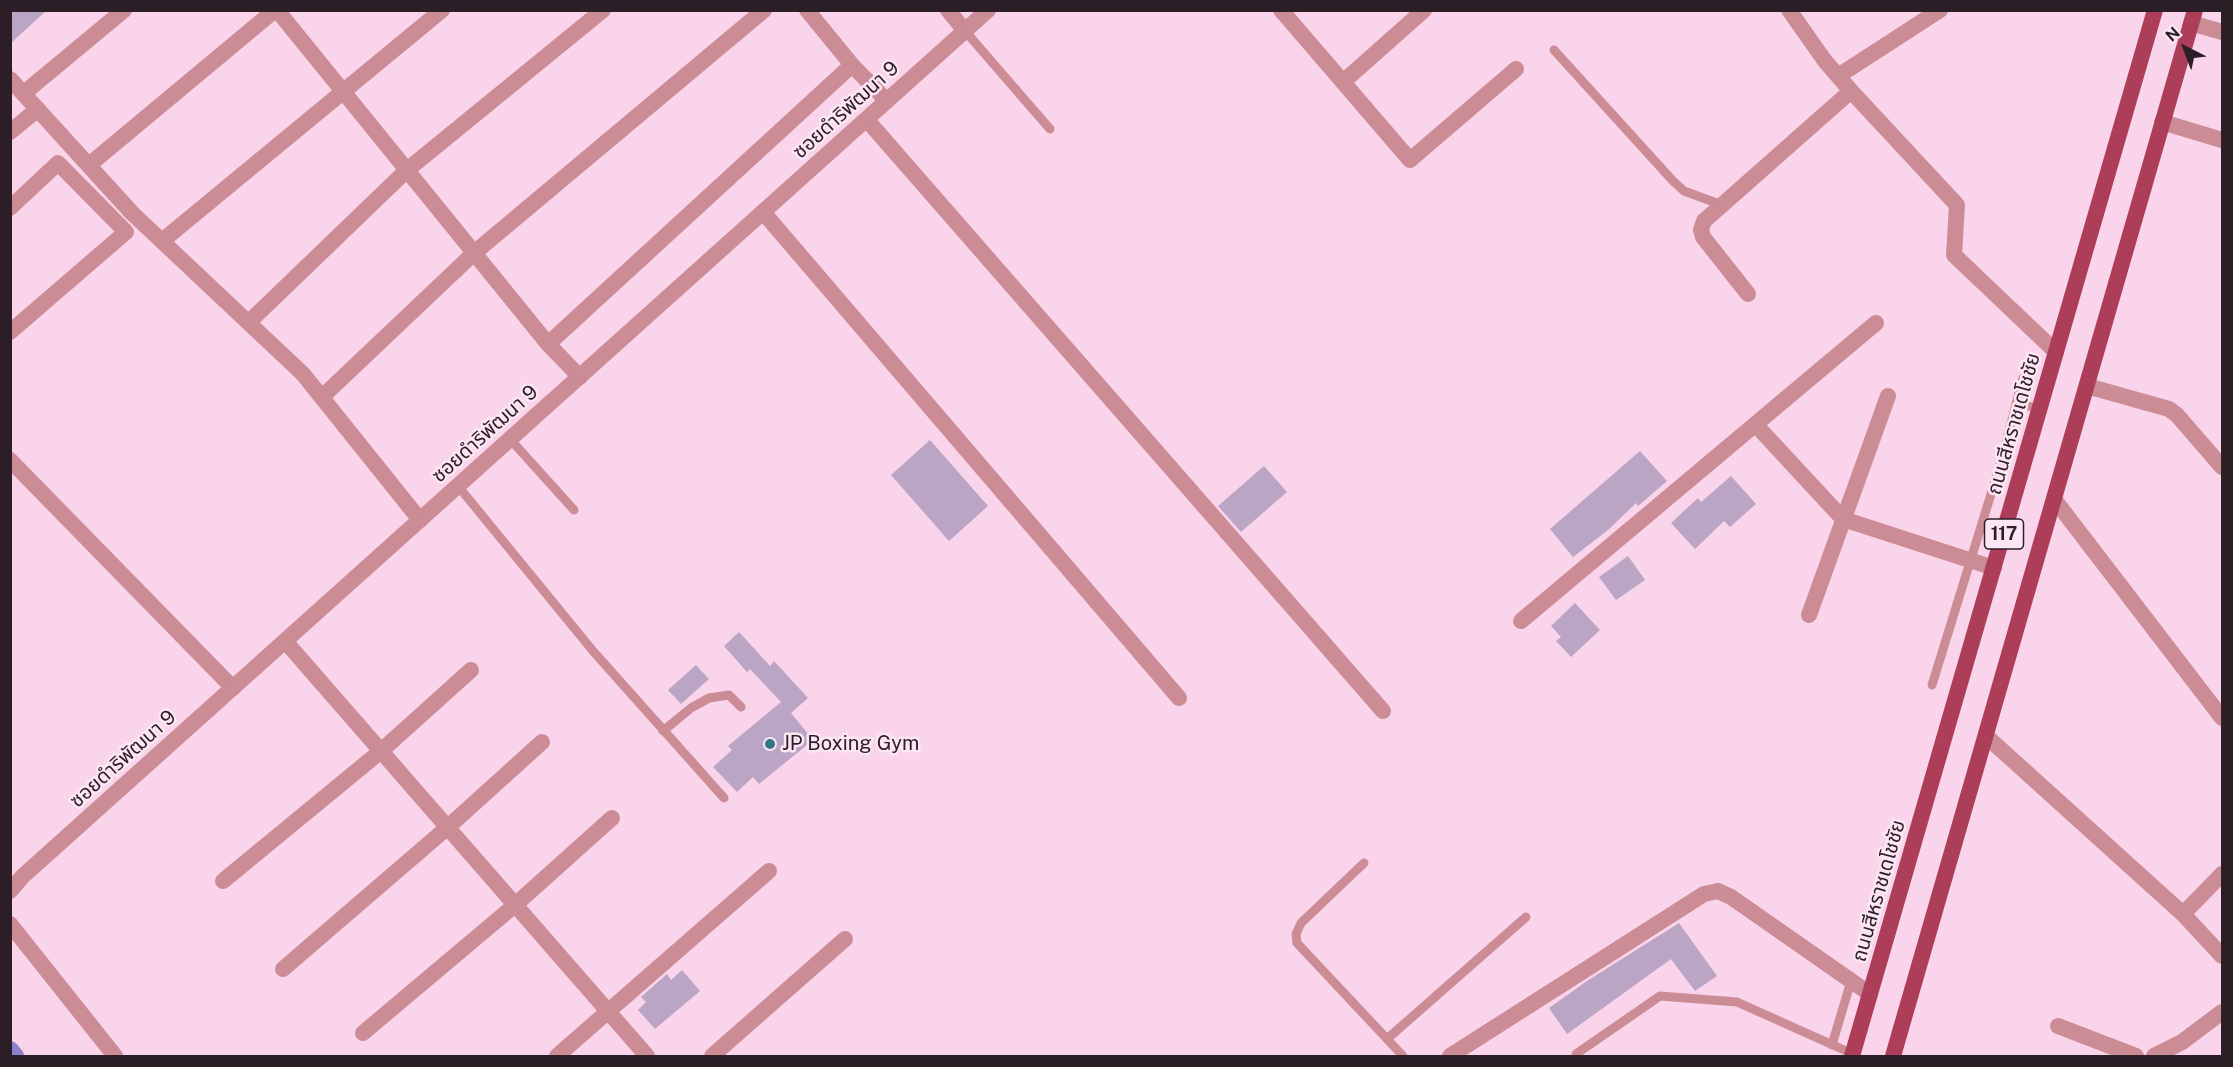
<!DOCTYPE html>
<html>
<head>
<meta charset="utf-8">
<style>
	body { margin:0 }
	#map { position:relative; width:2233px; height:1067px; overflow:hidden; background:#f9d4ea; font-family:"Public Sans",sans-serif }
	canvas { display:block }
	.frame { position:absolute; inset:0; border:12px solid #2b1e26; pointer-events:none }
	.north { position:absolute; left:2155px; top:18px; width:60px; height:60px; -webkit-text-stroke:4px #fde6f3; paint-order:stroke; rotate:318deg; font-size:16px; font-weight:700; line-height:24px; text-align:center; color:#2b1e26 }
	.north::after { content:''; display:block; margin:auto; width:21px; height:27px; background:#2b1e26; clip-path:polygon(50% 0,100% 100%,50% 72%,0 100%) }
</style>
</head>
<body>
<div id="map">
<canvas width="2233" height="1067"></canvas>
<div class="frame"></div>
<div class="north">N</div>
</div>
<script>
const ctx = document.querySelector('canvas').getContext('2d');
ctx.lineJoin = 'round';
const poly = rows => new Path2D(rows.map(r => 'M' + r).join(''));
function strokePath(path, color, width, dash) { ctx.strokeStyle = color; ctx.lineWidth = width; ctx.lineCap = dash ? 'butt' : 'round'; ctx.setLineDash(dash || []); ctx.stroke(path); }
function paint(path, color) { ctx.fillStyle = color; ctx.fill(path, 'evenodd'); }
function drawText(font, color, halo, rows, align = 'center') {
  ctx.font = font + ' "Public Sans","Noto Sans Thai",sans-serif'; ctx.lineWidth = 5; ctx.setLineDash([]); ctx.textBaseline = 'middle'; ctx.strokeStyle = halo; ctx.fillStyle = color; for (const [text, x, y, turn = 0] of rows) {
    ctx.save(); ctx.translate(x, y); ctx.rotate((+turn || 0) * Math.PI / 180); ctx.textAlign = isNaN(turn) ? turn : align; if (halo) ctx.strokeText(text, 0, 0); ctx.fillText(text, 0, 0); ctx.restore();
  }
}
strokePath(poly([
	[10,1050,15,1056]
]), '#8b81cd', 18);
paint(poly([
	[10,10,47,10,10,44],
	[930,440,988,506,949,541,891,475],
	[1640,451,1667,481,1638,506,1636,503,1608,530,1573,557,1550,529],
	[1264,466,1287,492,1241,532,1218,506],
	[1731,476,1756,504,1730,527,1724,521,1695,549,1671,523,1698,498,1701,502],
	[1628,556,1645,580,1616,600,1599,577],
	[1575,603,1600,630,1571,657,1556,641,1561,637,1551,626],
	[739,632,770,666,774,661,808,698,791,713,813,740,759,784,753,777,737,792,713,767,732,750,728,746,781,702,750,669,747,672,724,646],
	[696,665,709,679,681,704,668,690],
	[1679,923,1717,976,1695,991,1671,959,1567,1034,1549,1008,1587,981],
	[682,970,700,991,655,1029,638,1010,646,1002,641,997,667,974,671,980]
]), '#baa5c4');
strokePath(poly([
	[965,31,1050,129],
	[1554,50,1673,181,1684,191,1722,205],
	[2016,403,2040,409],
	[510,439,574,510],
	[458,486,593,651,724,798],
	[1932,685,2000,465,2023,378],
	[663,731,691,708,709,698,729,695,741,707],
	[1364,863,1301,923,1296,934,1297,943,1403,1056],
	[1387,1039,1526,917],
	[1832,1045,1851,981],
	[1576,1054,1660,996,1737,1002,1853,1054]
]), '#cb8c96', 9);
strokePath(poly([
	[277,10,548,344,580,377],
	[807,10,852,65,887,101],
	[948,10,965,31],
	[1281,10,1410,160,1516,69],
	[1789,10,1825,61,1851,91,1957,205,1954,255,2056,352],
	[2191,23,2222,32],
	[1838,76,1940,10],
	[10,79,132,213,303,374,420,520],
	[1343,82,1424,10],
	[24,93,124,10],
	[867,120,1383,711],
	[2162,122,2222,140],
	[10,132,38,109],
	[89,165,275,10],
	[10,208,58,163,126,232,10,332],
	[763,212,1179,698],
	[162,241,442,10],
	[1748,294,1703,237,1701,230,1704,221,1851,91],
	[249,322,407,170,603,10],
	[548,344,852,65],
	[2087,386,2169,409,2177,415,2222,467],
	[322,397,474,253,764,10],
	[1755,424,1843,519,1994,568],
	[10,460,233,688],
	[2054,499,2222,718],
	[1809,615,1888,396],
	[1521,621,1876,323],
	[285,641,647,1056],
	[1986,736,2183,914,2222,956],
	[223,881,381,751,471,670],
	[2183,914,2222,874],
	[10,924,115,1056],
	[283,969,448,827,542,742],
	[2058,1026,2136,1056],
	[363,1033,515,905,612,818],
	[557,1056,769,871],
	[712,1056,845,939],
	[1450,1056,1704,894,1718,891,1731,897,1870,994],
	[2154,1056,2182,1042,2222,1012]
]), '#cb8c96', 16);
strokePath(poly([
	[10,891,23,876,988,10]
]), '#cb8c96', 16);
strokePath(poly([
	[1852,1056,2155,10],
	[1893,1056,2195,10]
]), '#ad3e5a', 16);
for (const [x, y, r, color] of [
	[770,744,6,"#317883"]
]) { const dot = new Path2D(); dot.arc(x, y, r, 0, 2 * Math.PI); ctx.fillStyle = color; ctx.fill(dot); strokePath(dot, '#fde6f3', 2); }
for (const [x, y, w] of [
	[2004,534,39]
]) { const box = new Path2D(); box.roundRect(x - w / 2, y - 15, w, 30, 4.5); ctx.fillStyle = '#fde6f3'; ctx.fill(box); strokePath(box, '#2b1e26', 1.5); }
drawText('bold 18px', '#2b1e26', null, [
	["117",2004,534]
]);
drawText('20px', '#2b1e26', '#fde6f3', [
	["ซอยดำริพัฒนา 9",846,110,-42],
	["ถนนสีหราชเดโชชัย",2014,424,-74],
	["ซอยดำริพัฒนา 9",485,434,-42],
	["ซอยดำริพัฒนา 9",123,759,-42],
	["ถนนสีหราชเดโชชัย",1879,891,-74]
]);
drawText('20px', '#2b1e26', '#fde6f3', [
	["JP Boxing Gym",782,744]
], 'left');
</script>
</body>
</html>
